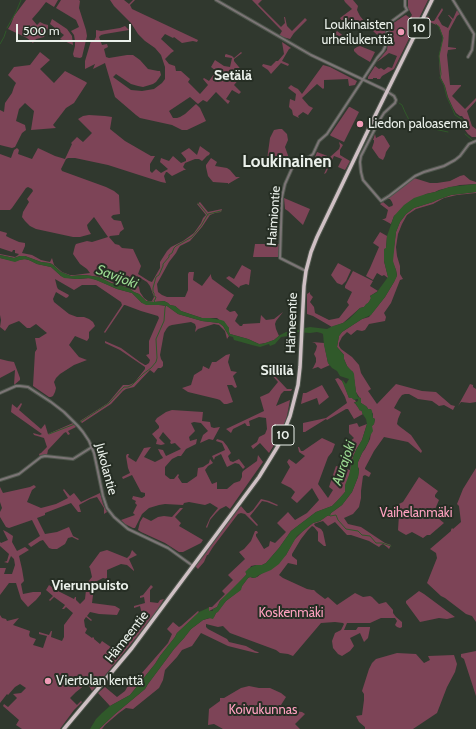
<!DOCTYPE html>
<html>
<head>
<meta charset="utf-8">
<style>
	body { margin:0 }
	#map { position:relative; width:476px; height:729px; overflow:hidden; background:#30382e; font-family:Cabin,sans-serif }
	canvas { display:block }
	.scale { position:absolute; left:16px; top:24px; width:115px; height:18px; box-sizing:border-box; border:2px solid #ebf1eb; border-top:0; padding-left:5px; font-size:12px; line-height:14px; white-space:nowrap; color:#ebf1eb; -webkit-text-stroke:3px #262e24; paint-order:stroke }
</style>
</head>
<body>
<div id="map">
<canvas width="476" height="729"></canvas>
<div class="scale">500 m</div>
</div>
<script>
const ctx = document.querySelector('canvas').getContext('2d');
ctx.lineJoin = 'round';
function paint(path, color) { ctx.fillStyle = color; ctx.fill(path, 'evenodd'); }
const poly = rows => new Path2D(rows.map(r => 'M' + r).join(''));
function strokePath(path, color, width, dash) { ctx.strokeStyle = color; ctx.lineWidth = width; ctx.lineCap = dash ? 'butt' : 'round'; ctx.setLineDash(dash || []); ctx.stroke(path); }
function drawText(font, color, halo, rows, align = 'center') {
  ctx.font = font + ' Cabin,sans-serif'; ctx.lineWidth = 4; ctx.setLineDash([]); ctx.textBaseline = 'middle'; ctx.strokeStyle = halo; ctx.fillStyle = color; for (const [text, x, y, turn = 0] of rows) {
    ctx.save(); ctx.translate(x, y); ctx.rotate((+turn || 0) * Math.PI / 180); ctx.textAlign = isNaN(turn) ? turn : align; if (halo) ctx.strokeText(text, 0, 0); ctx.fillText(text, 0, 0); ctx.restore();
  }
}
paint(poly([
	[26,0,58,0,54,7,46,2,39,11,32,19,37,25,40,22,44,24,48,25,48,28,44,37,36,39,33,43,27,38,8,29,11,24,14,16],
	[61,0,79,0,80,1,79,8,86,30,87,36,82,57,80,58,74,57,73,54,75,46,75,41,74,35,71,31,79,27,76,20,56,8],
	[110,0,124,0,129,4,133,0,135,0,130,5,132,9,198,40,197,42,193,41,182,43,174,37,173,38,165,34,161,39,174,51,171,53,165,59,169,64,175,66,176,71,181,71,190,79,188,82,200,94,208,85,203,79,204,78,209,81,216,71,211,67,215,60,224,66,230,67,232,58,225,57,225,55,226,54,232,56,234,58,241,52,242,53,234,59,234,61,243,72,246,72,246,74,243,75,234,85,241,92,239,94,232,90,226,99,230,101,228,104,216,92,207,102,203,100,198,104,190,97,169,111,173,118,177,118,180,117,185,114,196,104,200,108,206,121,187,130,182,130,172,125,140,118,136,115,115,97,105,63,93,69,95,64,85,69,85,61,91,41,94,41,96,37,96,30,101,31,120,28,125,26,129,30,105,34,101,35,99,37,102,45,107,44,108,47,104,49,106,57,109,58,127,55,133,55,140,60,148,69,158,71,160,71,161,75,159,78,156,82,153,84,143,87,138,86,131,84,116,74,113,77,131,90,142,91,154,89,162,83,165,79,165,67,161,55,155,48,145,41,138,34,131,23,114,6],
	[252,0,262,0,258,4,281,27,285,23,284,17,285,17,287,26,292,31,305,18,307,20,294,33,290,39,279,36,282,31],
	[344,0,353,0,358,6,357,10,360,16,364,21,386,28,385,42,373,31,363,24,359,23,348,34,346,39,340,43,333,36,337,31,345,37,352,29,342,21,340,18,352,9,345,2],
	[408,0,428,0,394,69,382,76,380,79,377,79,377,78,373,78,373,79,368,79,368,77,375,66,379,69,381,68,384,70,388,67,392,68,397,56,389,53,377,62,387,50,390,27,392,24,404,16,406,15,410,18,412,15,408,8],
	[442,8,443,10,438,18,442,25,448,28,452,20,448,15,449,15,453,19,457,10,460,14,457,16,449,31,448,47,456,48,456,49,448,50,447,55,450,85,461,85,461,86,459,88,452,96,465,109,476,98,476,101,467,111,472,126,476,129,476,137,472,137,468,134,465,130,465,120,462,116,460,116,456,113,453,108,448,97,445,86,440,76,439,56,443,37,439,26,427,21,426,19,428,16,431,21,434,21],
	[52,19,67,29,72,36,73,45,60,39,64,35,50,24],
	[282,42,291,48,289,49,282,61,289,64,288,66,281,63,271,74,268,70,262,66,263,64,271,66,276,61,278,61,284,54],
	[360,46,375,52,370,62,358,55,354,51,354,49,357,47],
	[40,52,50,60,40,69,54,83,65,71,86,82,87,83,74,103,66,108,53,125,56,128,31,130,34,111,25,103,19,109,16,121,25,125,26,130,22,133,15,147,12,148,0,145,0,110,4,112,5,103,12,93,14,87,16,83,8,75,14,67,30,65],
	[323,65,330,67,357,81,355,85,349,86,348,79,324,80,324,88,323,89,317,84,302,98,309,106,313,108,308,115,303,112,298,116,299,118,293,115,292,110,289,107,290,99,295,101,296,94,288,88,291,85,294,87,298,89,302,94],
	[349,107,350,107,359,112,344,142,331,136,330,135],
	[89,115,105,116,112,117,110,129,125,141,151,156,155,156,150,164,150,171,152,173,156,169,161,173,168,169,160,162,161,158,169,161,173,156,181,163,186,161,186,159,181,153,189,148,197,155,200,146,207,151,210,153,209,155,207,156,202,161,199,159,195,159,185,163,183,167,186,170,184,170,172,176,167,172,166,172,164,176,166,183,161,182,108,165,75,158,68,158,66,159,61,169,62,171,106,187,114,191,119,195,120,214,113,215,111,217,114,220,121,221,124,229,120,232,119,235,110,236,109,237,115,244,119,245,122,248,133,249,141,266,138,274,149,281,152,282,160,268,160,262,167,251,171,247,183,241,194,233,201,223,203,218,206,215,197,204,200,202,208,212,222,209,221,212,215,213,210,215,202,227,190,241,180,246,178,249,176,253,169,262,157,284,158,292,162,295,167,297,185,297,188,290,188,274,189,272,194,272,193,280,202,286,211,274,211,276,212,279,234,295,226,309,230,312,234,311,235,311,238,315,235,321,240,326,242,326,243,324,260,323,261,315,266,320,274,319,283,312,276,321,275,324,276,329,279,336,274,340,266,343,259,344,248,339,230,334,229,332,229,328,217,318,202,318,181,311,175,306,170,305,168,303,164,301,154,302,146,301,139,294,134,292,128,288,111,283,99,277,85,275,71,276,61,272,52,264,49,263,41,262,25,256,20,256,14,258,0,255,0,254,15,257,17,256,19,254,15,253,15,250,13,250,12,252,0,248,0,231,7,233,6,236,10,238,19,242,25,243,25,246,22,253,32,255,41,260,50,262,52,258,54,265,62,272,70,275,75,275,90,273,87,269,80,264,73,254,75,246,76,244,87,241,92,242,108,237,94,217,87,225,88,229,91,234,80,237,73,237,36,229,30,226,25,221,22,217,23,212,29,202,27,199,33,191,32,189,28,187,26,188,12,208,10,210,0,210,0,154,11,158,14,150,17,148,19,150,18,154,32,159,38,148,55,156,65,159,72,144,71,143,77,137,83,142,92,133,78,119,83,116],
	[137,276,147,282,150,286,154,297,152,301,148,301,144,298,140,292,139,287,137,285,124,286,117,285,111,281,112,278,124,279],
	[279,129,282,129,287,134,288,140,285,147,290,161,288,164,281,160,279,163,274,165,271,168,267,167,266,167,270,138,274,130],
	[375,134,376,138,382,135,384,136,390,146,386,152,385,156,383,160,379,158,372,148,374,142,374,140,373,140],
	[339,142,343,145,340,150,340,155,350,161,345,170,338,167,342,159,334,156,326,173,324,174,329,163,315,157,317,152,330,157,339,149,340,146],
	[211,158,217,162,215,166,227,168,230,170,236,177,240,177,228,184,228,183,227,183,213,182,208,176,206,167,206,165],
	[464,175,470,180,476,182,476,184,460,185,439,190,435,192,426,194,394,216,391,224,382,219,384,219,386,218,388,210,380,204,383,202,389,207,392,206,393,205,392,202,390,199,387,199,414,178,430,183,437,183,450,181,460,176],
	[476,192,476,193,457,195,444,198,433,204,416,209,407,215,402,224,398,234,396,247,397,256,400,266,400,274,403,279,400,280,391,303,384,313,386,317,385,321,369,324,365,330,362,331,357,330,351,335,347,332,342,337,339,343,339,346,341,349,352,357,359,365,361,373,371,389,368,391,377,404,396,384,422,391,436,392,451,405,455,406,453,410,444,405,439,406,432,401,418,399,409,394,405,394,402,395,399,399,394,408,401,412,398,419,397,424,399,426,411,435,422,451,421,453,408,442,384,437,374,451,365,468,365,469,371,473,369,477,365,475,363,476,361,491,361,498,359,507,353,514,344,518,348,524,361,527,385,543,391,545,389,549,387,547,383,544,381,545,379,547,369,541,351,535,347,535,335,522,328,526,323,521,316,523,314,524,315,526,321,529,323,532,326,546,324,546,318,541,318,532,314,527,312,526,308,530,301,539,292,554,292,556,297,560,297,565,288,563,279,575,283,578,307,589,312,590,314,590,317,593,325,599,328,597,337,605,355,593,363,597,370,596,372,597,379,604,386,602,393,610,393,613,396,617,402,622,402,627,400,628,397,627,395,625,397,621,395,618,381,618,370,623,347,623,344,630,356,630,358,627,370,627,370,628,368,638,364,642,360,633,350,638,354,646,350,651,342,656,338,654,333,648,332,641,335,633,341,630,344,624,343,623,335,622,321,623,293,656,288,654,280,653,276,650,230,633,223,626,218,627,206,624,206,627,208,629,227,639,229,642,246,646,255,651,258,652,259,653,256,653,228,646,201,633,192,646,182,650,177,657,165,670,163,680,159,688,133,709,126,708,119,713,105,725,102,729,99,729,115,714,145,689,148,684,174,649,184,638,191,629,203,620,214,617,216,613,226,601,240,590,242,586,248,578,250,577,253,578,257,577,286,555,294,540,303,531,313,523,320,521,327,516,330,515,331,513,342,505,352,492,358,477,359,469,358,467,358,462,362,453,365,449,370,439,372,426,374,424,375,419,373,418,373,414,370,409,368,409,367,407,361,403,361,400,356,392,353,372,350,370,347,366,344,359,344,355,337,347,339,336,342,332,362,319,369,317,385,297,394,282,397,275,396,270,392,261,396,232,400,222,406,214,414,208,433,202,437,200,451,195],
	[284,198,310,209,303,225,288,211,285,209],
	[380,232,387,236,386,248,384,252,384,261,388,277,388,278,384,275,382,276,377,273,373,280,366,276,370,268,379,247,373,243],
	[255,244,279,244,279,257,253,257],
	[0,258,14,261,24,259,29,260,37,264,51,267,61,276,68,278,77,279,91,278,99,281,117,289,132,293,142,303,167,306,178,314,202,321,219,323,223,326,229,336,227,339,225,331,219,325,214,324,198,329,195,332,196,327,195,324,191,322,172,325,169,326,167,328,164,333,160,355,161,359,163,362,163,366,161,368,158,368,154,373,150,370,134,387,126,389,123,391,111,404,82,423,80,421,108,403,123,385,129,385,134,383,145,369,145,367,120,350,105,343,105,341,121,348,140,362,145,365,146,365,149,363,150,360,146,355,149,354,149,341,159,318,158,316,141,311,125,305,124,305,105,333,104,332,122,305,121,302,96,285,82,285,74,290,55,279,57,287,58,289,69,295,68,297,66,298,56,292,53,299,54,302,69,314,77,317,84,317,89,319,93,322,95,326,89,332,89,338,87,341,75,336,69,345,79,357,87,360,74,365,60,374,56,378,54,382,56,388,55,392,53,396,51,397,49,397,33,386,35,352,37,349,35,338,39,338,47,333,36,324,30,328,27,328,19,321,9,325,5,331,0,327,1,320,0,315],
	[338,263,351,270,346,281,342,285,337,283,331,275],
	[242,265,251,270,249,285,246,284,240,286,239,288,226,278,229,276,234,279],
	[353,271,373,281,370,286,378,291,370,296,371,298,370,301,364,307,360,308,343,323,332,327,313,316,307,314,307,294,310,292,310,294,313,297,310,302,314,307,315,313,329,320,339,318,349,305,347,302,352,292,345,288,345,286],
	[312,342,324,343,328,363,330,365,321,369,318,367,312,369,313,368,316,362,316,358,314,354,316,350,317,346,315,343],
	[230,354,228,362,231,371,237,372,233,376,237,387,235,388,232,385,227,385,233,402,227,404,224,404,220,400,217,399,188,392,182,388,191,385,194,375,202,370,203,366,209,369,212,362,216,362,226,355],
	[0,359,8,361,14,362,20,378,20,380,14,385,15,370,0,378],
	[273,367,272,373,287,389,292,389,291,391,284,391,281,394,276,406,290,400,287,416,284,426,276,442,269,453,260,443,253,449,251,446,257,442,259,437,265,434,267,429,266,418,259,417,249,421,250,426,247,426,245,423,233,429,231,433,226,429,264,411,260,397,269,393,278,382,270,373],
	[338,378,342,381,344,384,349,398,352,398,355,400,356,402,354,402,360,410,361,410,363,414,354,419,348,409,346,409,327,420,326,419,305,432,303,432,303,423,326,418,347,403,345,397,335,379],
	[470,384,473,385,473,387,476,389,476,402,470,403,461,402,458,406],
	[322,385,329,397,319,405,317,398,301,404,303,393,306,393],
	[21,403,22,404,19,410,41,429,45,424,48,434,73,423,76,427,68,431,70,434,68,435,66,432,64,433,48,450,47,455,40,457,39,454,41,453,47,447,44,438,34,435,33,433,40,435,42,434,11,412,12,404,17,408],
	[172,410,203,412,202,421,210,422,211,427,214,428,220,427,213,440,209,439,200,443,203,435,208,431,201,423,194,422,191,423,195,431,189,437,190,441,197,439,196,444,186,449,181,456,178,456,172,459,165,467,165,475,170,479,174,479,178,474,179,475,178,477,182,483,187,483,197,476,198,468,203,467,209,463,210,459,213,463,208,466,205,470,212,484,217,482,217,489,227,489,234,483,240,481,242,477,242,473,243,471,257,461,258,455,263,462,230,509,226,506,220,509,216,513,210,520,207,528,206,527,210,518,218,508,210,503,205,505,189,502,184,503,183,505,165,504,159,505,149,508,142,514,135,528,133,528,125,524,121,520,135,515,133,513,137,505,135,503,136,501,132,499,133,496,142,498,145,496,145,493,141,492,132,475,123,479,122,477,130,473,128,468,126,456,127,454,129,454,128,457,136,462,144,448,151,447,144,457,155,462,163,458,162,456,161,455,158,449,163,450,166,456,181,449,175,443,171,444,170,442,171,441,163,432,159,438,165,444,161,445,156,444,157,440,152,434,159,428,159,426,155,421,157,418,166,412],
	[357,423,359,427,367,424,366,427,362,440,356,450,353,457,351,469,345,492,340,498,332,506,316,512,291,531,279,548,266,563,262,565,256,565,251,566,246,575,235,587,220,601,217,607,209,611,209,607,212,607,225,594,222,591,233,580,228,575,245,559,239,552,244,549,251,541,255,531,257,531,258,533,256,534,256,536,264,549,269,546,270,541,275,543,286,532,277,523,288,512,295,520,307,513,319,500,312,488,297,503,291,498,295,492,291,488,281,483,290,467,287,462,289,459,296,464,305,456,299,452,298,447,299,447,301,451,303,451,322,438,335,444,332,452,328,457,318,484,328,498,333,490,329,487,336,466,350,470,352,459,347,454,348,452,350,447,348,446,348,443,354,438,349,433,349,425],
	[217,439,223,441,227,446,231,453,228,456,230,461,233,462,239,459,245,467,243,469,239,464,235,463,227,467,221,454,215,457,214,460,212,456,225,450,222,443,216,441],
	[476,468,476,622,472,616,466,614,445,598,441,596,427,583,437,558,436,553,430,549,451,531,451,530,452,528,453,529,461,522,459,506,457,504,463,489],
	[419,477,438,491,435,495,435,497,439,500,433,514,444,523,430,535,427,535,423,538,412,532,406,535,399,531,398,530,399,515,392,515,390,513,394,506,397,507,399,504,403,502],
	[34,485,36,487,32,490,27,502,41,508,56,504,68,498,63,490,64,489,70,496,74,493,81,502,100,493,103,504,107,512,104,514,104,508,97,497,90,499,79,505,81,512,78,512,71,503,45,513,45,515,37,518,45,534,57,532,69,527,73,536,79,539,78,540,72,537,68,538,65,544,57,549,52,549,49,548,43,540,40,541,31,547,28,544,40,536,32,520,9,528,6,527,0,517,0,512,2,508,0,502,0,487,3,493,30,487],
	[261,499,269,501,278,505,277,506,267,502,262,501,250,516,258,525,257,526,245,514,241,513,238,514,213,547,208,555,207,555,204,562,198,569,196,567,196,565,206,553,211,544,241,506,247,513,249,513,253,510],
	[180,508,183,508,175,517,181,523,179,526,203,540,201,543,183,552,179,552,165,543,141,532,138,530,140,522,143,517,151,521,158,517,164,516,172,517],
	[3,530,7,532,13,536,12,542,17,551,25,547,29,550,19,556,22,569,24,581,21,584,23,594,33,592,41,592,41,594,36,600,28,607,21,599,16,583,9,583,0,595,0,568,6,568,4,574,12,574,15,565,14,559,11,556,8,563,4,562,7,561,9,554,0,546,0,542,1,543,8,540],
	[107,550,127,558,130,555,132,550,137,555,129,559,134,570,134,571,127,565,121,564,107,570,107,579,103,578,95,582,94,586,99,587,99,588,94,588,92,603,115,606,120,609,117,615,99,614,90,612,87,616,92,620,91,621,86,617,84,620,85,627,87,629,85,633,92,638,93,637,94,638,94,639,100,644,102,641,121,654,132,637,138,629,137,620,143,619,140,606,134,608,134,606,145,603,144,597,140,598,140,596,143,595,151,585,153,587,150,590,150,602,158,603,160,600,164,599,154,615,130,645,92,691,89,686,85,685,76,692,70,698,77,705,81,701,82,702,74,710,60,729,22,729,16,725,19,720,3,706,4,704,8,707,17,698,13,694,21,693,26,688,20,684,15,687,8,695,7,694,0,703,0,615,2,618,6,619,7,621,19,618,13,625,30,631,29,635,30,637,36,639,33,645,43,648,47,636,39,634,39,632,49,635,51,631,52,631,51,637,62,641,64,637,64,625,73,613,66,607,64,609,62,609,65,605,54,597,50,601,49,600,53,596,46,590,49,585,56,590,74,599,75,597,76,597,76,600,80,604,85,599,86,590,79,588,78,589,78,587,86,588,87,583,92,577,90,568,89,567,100,552],
	[419,591,424,594,455,617,447,619,439,618,420,622,406,603,406,601],
	[198,611,199,612,198,614,177,633,175,637,160,656,155,664,130,695,110,706,98,693,105,687,117,697,125,691,129,684,132,686,136,685,142,678,141,674,168,643,172,634,167,629,173,622,179,627,181,626],
	[476,651,476,696,464,659,461,657,461,654],
	[397,653,416,654,424,663,430,660,428,656,454,655,457,664,455,672,447,687,437,713,413,729,365,729,365,727,359,722,356,716,362,715,364,700,364,694,362,691,369,669,372,663,376,659],
	[249,686,259,688,270,688,281,693,286,697,281,705,290,709,294,711,302,712,305,714,295,724,300,729,223,729,214,724,208,725,209,709,220,701,220,698,224,698,241,688]
]), '#7d4457');
paint(poly([
	[476,184,476,192,451,195,437,200,433,202,414,208,406,214,400,222,396,232,393,261,396,270,397,276,394,282,385,297,371,315,362,319,342,332,339,336,337,347,344,355,344,359,347,366,353,372,354,374,356,392,358,397,361,398,361,403,366,406,368,409,371,409,372,411,373,418,375,419,374,424,372,426,373,431,370,436,368,443,362,453,358,462,358,467,359,472,358,477,352,492,342,505,331,513,330,515,327,516,320,521,313,523,297,536,286,555,279,564,271,570,259,575,255,578,250,577,248,578,242,586,241,590,226,601,218,612,216,613,213,619,209,618,203,620,191,629,184,638,174,649,148,684,145,689,115,714,99,729,90,729,96,719,102,713,110,706,130,695,155,664,160,656,175,637,177,633,199,612,208,608,209,607,209,611,213,611,213,609,217,607,220,601,246,575,246,573,245,572,249,568,256,565,262,565,266,563,279,548,291,531,316,512,332,506,337,501,345,492,345,485,349,475,353,457,356,450,362,440,367,424,366,419,362,413,362,410,360,411,356,404,354,403,358,401,358,399,357,399,354,400,352,398,349,398,342,381,343,380,346,384,349,379,340,376,337,371,332,368,328,363,324,345,323,334,321,333,317,332,310,333,298,332,295,335,281,337,275,344,270,346,269,344,260,347,252,345,234,340,233,337,229,336,223,326,219,323,202,321,178,314,167,306,162,305,146,305,142,303,132,293,117,289,96,280,88,278,77,279,64,278,61,276,51,267,37,264,31,261,26,259,20,260,15,262,11,261,0,258,0,255,14,258,20,256,25,256,41,262,49,263,52,264,61,272,71,276,85,275,99,277,111,283,129,288,134,292,139,294,146,301,154,302,164,301,168,303,170,305,175,306,181,311,202,318,210,318,221,320,224,321,229,328,229,332,230,334,248,339,259,344,262,344,274,340,280,335,286,332,295,332,300,329,310,327,327,329,333,326,343,323,349,319,360,308,364,307,366,304,368,303,371,298,370,296,377,292,388,277,384,261,384,249,386,248,387,236,394,216,404,205,414,198,426,194,435,192,449,187]
]), '#30592a');
strokePath(poly([
	[436,24,439,27,443,38,439,56,441,74,440,78,444,85,447,97,453,110,455,115,463,120,462,127],
	[7,28,16,12,21,0],
	[0,44,4,37,6,31],
	[399,103,402,105,405,112,411,124,448,132],
	[465,134,472,140,474,142,476,143],
	[198,203,208,215],
	[155,303,154,300,155,300,156,297,154,296,154,293,153,292,153,288,156,277,159,275,163,266,163,264,169,257,169,255,172,253,174,248,176,246,192,237,201,226,208,214,221,211],
	[80,422,109,403,124,387,128,387,132,385,143,374,151,368,156,362,157,358,156,339,164,321,165,308,166,305],
	[49,434,75,424],
	[329,515,330,516,336,515,338,520,346,529,358,531,362,535,370,536,376,543,382,543,391,546]
]), '#30592a', 1);
const tertiary = poly([
	[216,0,311,55,383,89,394,96,396,100,395,103,384,113,379,121,361,156,360,162,361,172,363,180,381,201,389,196,415,176,424,172,444,166,455,160,460,156,469,144,476,141],
	[453,0,474,34,472,50,468,57],
	[306,271,280,258,282,197,285,184,293,166,299,161,309,157,313,154,319,141,327,134,377,58,383,51,385,47,388,26,392,21,407,10,405,6,405,0],
	[0,393,16,386,20,386,28,387,51,402,64,412,78,426,83,432,89,441,94,453,103,496,107,508,114,517,128,529,168,548,193,566],
	[0,480,19,474,41,457,45,456,73,459,92,447]
]);
const trunk = poly([
	[64,729,132,648,259,477,278,446,290,416,298,385,300,367,304,286,306,271,311,252,317,237,373,120,432,0]
]);
strokePath(tertiary, '#4e564c', 4);
strokePath(trunk, '#4e564c', 5.5);
strokePath(tertiary, '#7c7576', 2);
strokePath(trunk, '#cfc0c4', 3.5);
for (const [x, y, r, color] of [
	[401,32,4,"#f09ab6"],
	[360,124,4,"#f09ab6"],
	[48,681,4,"#f09ab6"]
]) { const dot = new Path2D(); dot.arc(x, y, r, 0, 2 * Math.PI); ctx.fillStyle = color; ctx.fill(dot); strokePath(dot, '#262e24', 1.5); }
for (const [x, y, w] of [
	[419,28,22],
	[283,435,22]
]) { const box = new Path2D(); box.roundRect(x - w / 2, y - 10, w, 20, 3); ctx.fillStyle = '#262e24'; ctx.fill(box); strokePath(box, '#ebf1eb', 1); }
drawText('bold 12px', '#ebf1eb', null, [
	["10",419,28],
	["10",283,435]
]);
drawText('13px', '#ebf1eb', '#262e24', [
	["Loukinaisten",393,25,"right"],
	["urheilukenttä",393,40,"right"],
	["Liedon paloasema",368,124],
	["Viertolan kenttä",56,681]
], 'left');
drawText('13px', '#ebf1eb', '#262e24', [
	["Haimiontie",274,216,-86],
	["Hämeentie",292,323,-88],
	["Jukolantie",106,469,75],
	["Hämeentie",127,637,-52]
]);
drawText('13px', '#ffa1c0', '#262e24', [
	["Vaihelanmäki",416,513],
	["Koskenmäki",291,613],
	["Koivukunnas",263,710]
]);
drawText('bold 14px', '#ebf1eb', '#262e24', [
	["Setälä",233,76],
	["Sillilä",277,371],
	["Vierunpuisto",90,586]
]);
drawText('italic 14px', '#9bd991', '#262e24', [
	["Savijoki",117,277,21],
	["Aurajoki",344,463,-71]
]);
drawText('bold 17px', '#ebf1eb', '#262e24', [
	["Loukinainen",287,162]
]);
</script>
</body>
</html>
